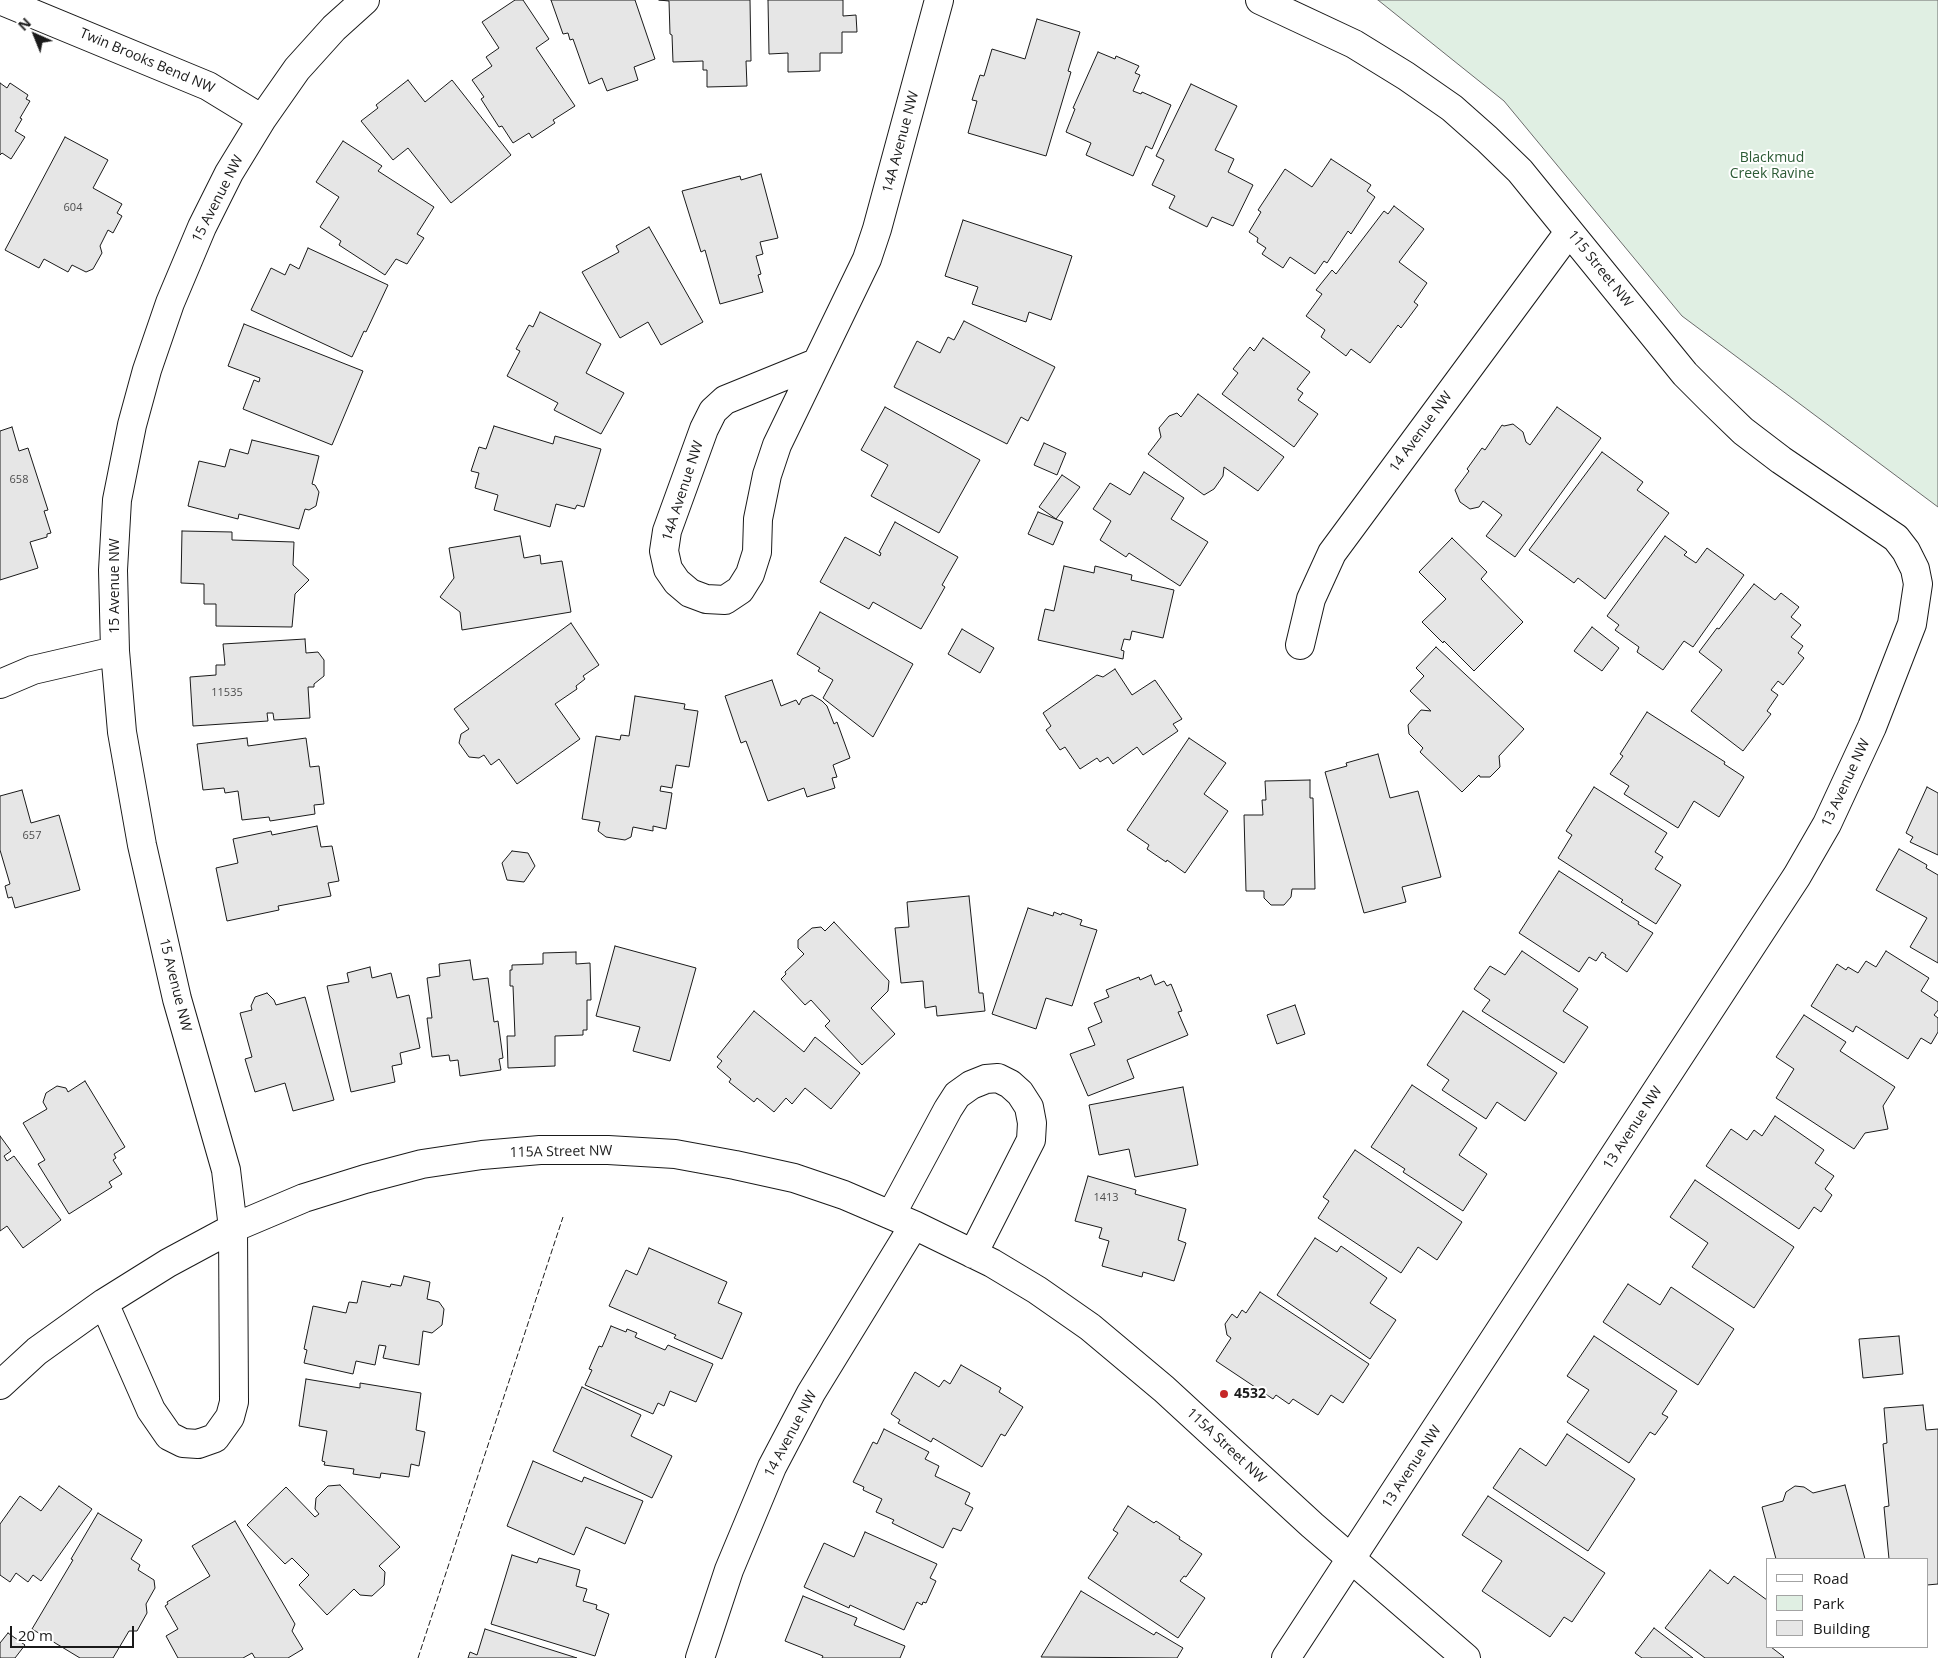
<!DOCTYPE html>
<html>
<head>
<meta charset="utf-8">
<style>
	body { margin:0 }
	#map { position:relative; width:1938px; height:1658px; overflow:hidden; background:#fff; font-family:"Open Sans",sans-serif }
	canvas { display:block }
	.legend { position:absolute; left:1766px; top:1558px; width:162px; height:90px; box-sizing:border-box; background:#fff; border:1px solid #a3a3a3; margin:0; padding:6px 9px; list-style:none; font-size:15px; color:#1a1a1a }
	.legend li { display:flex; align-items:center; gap:10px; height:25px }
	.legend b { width:25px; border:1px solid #a3a3a3 }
	.north { position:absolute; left:10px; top:10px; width:50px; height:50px; -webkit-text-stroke:4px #fff; paint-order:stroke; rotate:316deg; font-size:14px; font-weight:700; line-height:20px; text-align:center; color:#1a1a1a }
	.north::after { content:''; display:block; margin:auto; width:18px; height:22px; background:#1a1a1a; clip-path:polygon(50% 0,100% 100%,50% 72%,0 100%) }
	.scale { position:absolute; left:10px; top:1626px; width:124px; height:22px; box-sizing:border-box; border:2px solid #1a1a1a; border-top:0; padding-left:6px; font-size:15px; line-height:18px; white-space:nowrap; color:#1a1a1a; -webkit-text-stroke:4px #fff; paint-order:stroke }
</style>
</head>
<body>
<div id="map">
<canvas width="1938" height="1658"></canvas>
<ul class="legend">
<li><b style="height:6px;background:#fff"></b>Road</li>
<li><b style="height:14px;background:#e0efe3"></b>Park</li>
<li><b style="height:14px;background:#e6e6e6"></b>Building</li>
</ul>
<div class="north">N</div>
<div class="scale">20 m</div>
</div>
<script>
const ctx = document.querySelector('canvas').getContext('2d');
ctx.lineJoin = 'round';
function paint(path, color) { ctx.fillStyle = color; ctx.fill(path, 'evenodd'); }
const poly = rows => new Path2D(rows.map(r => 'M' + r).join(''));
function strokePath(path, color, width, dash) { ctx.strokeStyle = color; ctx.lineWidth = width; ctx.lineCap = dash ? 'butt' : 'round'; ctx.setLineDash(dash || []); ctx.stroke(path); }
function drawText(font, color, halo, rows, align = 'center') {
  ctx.font = font + ' "Open Sans",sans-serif'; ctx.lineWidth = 4; ctx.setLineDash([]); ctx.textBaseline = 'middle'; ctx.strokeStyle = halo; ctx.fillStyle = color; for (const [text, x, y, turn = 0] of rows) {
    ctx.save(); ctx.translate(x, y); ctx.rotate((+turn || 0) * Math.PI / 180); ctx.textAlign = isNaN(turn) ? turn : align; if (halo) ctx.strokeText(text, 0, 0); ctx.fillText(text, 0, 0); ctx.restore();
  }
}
const green = poly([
	[1378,0,1938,0,1938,507,1682,316,1504,101,1378,0]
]);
paint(green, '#e0efe3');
strokePath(green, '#6a6a6a', 1);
const building = poly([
	[515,0,523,0,549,39,536,48,575,106,553,120,555,123,532,138,529,133,513,143,502,126,499,127,481,99,484,97,472,80,492,66,486,57,499,48,482,22,515,0],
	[551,0,635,0,655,59,634,67,638,80,607,91,602,78,589,84,573,39,570,40,568,33,563,34,551,0],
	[659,0,750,0,751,61,746,61,747,86,707,87,707,70,703,70,703,61,673,62,672,35,670,34,669,1,659,0],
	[768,0,843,0,843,16,856,15,857,32,842,32,842,53,820,53,820,71,788,72,788,53,769,54,768,0],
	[1037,19,1080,32,1068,71,1071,72,1046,156,968,133,977,101,972,100,980,75,984,76,992,49,1025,59,1037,19],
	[1098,52,1115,59,1116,56,1139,66,1135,73,1140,75,1133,91,1141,94,1142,92,1171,105,1152,149,1146,146,1133,176,1086,155,1091,143,1066,132,1075,109,1073,108,1098,52],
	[408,80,425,102,452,80,511,155,451,203,408,148,393,160,361,121,378,108,376,105,408,80],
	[0,83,7,88,10,83,28,95,26,99,30,101,20,118,22,119,15,131,25,137,11,159,2,153,0,155,0,83],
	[1191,84,1237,106,1215,150,1234,159,1228,172,1253,185,1233,226,1212,217,1207,227,1169,208,1175,196,1152,185,1164,160,1156,156,1191,84],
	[65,137,108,160,93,188,122,204,117,213,122,216,113,233,108,230,100,246,102,253,93,269,86,272,72,265,68,272,44,259,39,268,5,250,65,137],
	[343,141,382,166,378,171,434,207,417,234,424,238,407,264,396,259,385,275,339,245,341,241,320,227,339,197,316,182,343,141],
	[1331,159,1371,185,1367,191,1375,197,1351,234,1348,231,1327,263,1324,261,1315,274,1290,257,1283,268,1262,254,1266,248,1257,242,1258,238,1249,232,1261,212,1258,210,1285,169,1312,187,1331,159],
	[761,174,778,238,760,242,763,254,756,256,761,274,758,275,763,292,720,304,705,250,701,252,682,191,740,176,741,180,761,174],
	[1394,206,1424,229,1399,262,1427,283,1414,302,1418,305,1401,328,1398,325,1370,363,1351,349,1346,356,1321,337,1325,330,1306,316,1322,294,1316,290,1332,270,1336,274,1384,211,1388,214,1394,206],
	[963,220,1072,256,1051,320,1029,312,1026,322,972,304,978,287,945,276,963,220],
	[649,227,703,322,661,345,648,322,620,338,582,272,619,252,616,246,649,227],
	[308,248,388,285,366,332,364,331,352,357,251,310,271,268,285,275,290,264,299,269,308,248],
	[540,312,601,344,586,373,624,393,601,434,554,410,558,403,507,376,520,351,516,349,529,325,533,327,540,312],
	[964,321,1055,367,1028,421,1021,417,1007,444,894,387,917,341,940,353,948,337,954,340,964,321],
	[244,324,363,371,332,445,243,409,254,380,259,382,260,378,228,366,244,324],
	[1263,338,1310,372,1297,389,1303,393,1298,400,1318,414,1294,447,1222,394,1238,373,1233,369,1250,347,1254,351,1263,338],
	[1198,394,1284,457,1258,491,1224,467,1223,476,1214,489,1204,495,1148,454,1161,437,1159,428,1169,416,1177,413,1181,417,1198,394],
	[885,407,980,460,939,533,871,496,888,465,861,450,885,407],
	[1557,407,1601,438,1515,557,1486,536,1502,515,1483,501,1479,507,1470,509,1460,502,1455,490,1469,471,1467,469,1482,448,1485,450,1502,425,1504,426,1513,424,1523,432,1526,442,1530,445,1557,407],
	[494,426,553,444,555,436,601,449,584,507,577,505,575,509,556,504,550,527,494,510,498,495,475,488,479,473,471,471,479,447,486,449,494,426],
	[12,427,19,451,28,448,48,510,44,511,51,533,47,534,47,537,30,542,38,568,0,580,0,431,12,427],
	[252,440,319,456,312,484,315,485,319,492,316,506,309,510,305,509,299,529,239,514,238,519,188,506,199,461,225,467,230,449,248,454,252,440],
	[1044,443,1066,453,1057,475,1034,465,1044,443],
	[1602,452,1643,482,1637,490,1669,513,1605,599,1578,578,1574,583,1529,550,1602,452],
	[1144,472,1184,498,1171,519,1208,542,1180,586,1129,553,1126,557,1100,540,1111,521,1093,509,1110,483,1130,495,1144,472],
	[1062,475,1080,487,1056,519,1039,507,1062,475],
	[1038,512,1063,522,1053,545,1028,534,1038,512],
	[895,522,958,557,942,585,945,587,921,629,873,602,869,609,820,582,845,537,880,556,881,553,879,552,895,522],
	[182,531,232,532,232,540,294,542,293,565,309,580,295,594,292,627,216,626,216,604,204,604,204,584,181,583,182,531],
	[520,536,524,558,540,555,541,564,562,561,571,612,462,630,460,612,440,597,454,578,449,548,520,536],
	[1665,536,1687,552,1684,555,1696,563,1707,548,1744,575,1693,647,1684,641,1663,670,1637,652,1639,647,1615,630,1619,625,1607,616,1665,536],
	[1452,538,1487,572,1481,579,1523,622,1474,671,1444,641,1443,643,1422,622,1446,599,1419,572,1452,538],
	[1064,566,1094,573,1095,566,1132,575,1131,580,1174,590,1163,638,1132,631,1130,640,1124,639,1121,650,1124,651,1123,659,1038,640,1045,609,1054,611,1064,566],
	[1754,584,1775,600,1781,593,1799,607,1791,617,1801,625,1791,637,1803,646,1798,653,1804,658,1783,685,1778,681,1771,690,1778,695,1767,711,1771,714,1743,751,1691,711,1722,670,1699,652,1717,628,1719,629,1754,584],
	[820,612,913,664,873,737,823,698,833,680,818,671,820,668,797,654,820,612],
	[571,623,599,665,583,676,585,679,576,686,577,689,555,704,580,739,517,784,499,759,491,765,484,755,479,758,469,757,459,743,461,734,469,729,454,709,571,623],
	[1592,627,1619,648,1602,671,1574,651,1592,627],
	[962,629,994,648,980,673,948,654,962,629],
	[305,639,306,653,318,652,324,660,324,676,314,684,314,687,308,687,310,718,274,720,273,713,267,713,268,721,193,726,190,677,216,675,216,665,225,665,223,644,305,639],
	[1436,647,1524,729,1499,756,1500,767,1490,777,1480,777,1479,775,1462,792,1420,752,1423,748,1409,734,1408,725,1421,710,1431,711,1410,691,1424,676,1416,668,1436,647],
	[1115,669,1132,695,1155,680,1182,719,1173,724,1178,731,1143,755,1137,747,1113,764,1108,757,1100,762,1097,758,1080,769,1065,747,1060,750,1046,730,1051,726,1043,713,1097,675,1103,677,1115,669],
	[772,680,781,706,796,700,799,705,802,699,812,695,822,701,827,706,834,724,837,722,850,758,833,765,837,777,832,778,835,788,807,797,804,788,768,801,746,741,741,743,725,696,772,680],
	[635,696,685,704,684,709,698,711,689,767,676,765,672,788,661,786,660,791,672,793,666,829,653,826,653,831,633,827,631,837,625,840,606,837,598,831,600,822,582,819,596,736,620,740,621,735,629,736,635,696],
	[1647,712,1725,762,1724,764,1744,777,1719,817,1694,801,1678,828,1624,794,1629,786,1610,774,1623,756,1620,754,1647,712],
	[247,738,248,746,306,738,310,767,319,766,324,804,314,805,315,814,270,821,269,817,242,820,238,791,225,793,224,788,203,790,197,744,247,738],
	[1189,738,1226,763,1204,794,1228,811,1185,873,1167,860,1166,862,1147,849,1149,845,1127,830,1189,738],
	[1378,754,1390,798,1418,791,1441,877,1402,887,1406,902,1364,913,1325,772,1347,766,1346,763,1378,754],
	[1310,780,1310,798,1313,798,1315,889,1292,889,1291,897,1284,905,1271,905,1264,898,1264,891,1246,891,1244,815,1263,815,1262,800,1266,800,1265,781,1310,780],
	[1594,787,1667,833,1655,852,1663,857,1655,869,1681,885,1656,924,1621,902,1623,900,1558,858,1572,835,1566,831,1594,787],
	[1927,787,1938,793,1938,855,1910,842,1913,837,1906,833,1927,787],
	[22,790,31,823,59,815,80,890,15,908,12,897,8,898,5,886,10,884,0,850,0,796,22,790],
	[317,826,321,847,332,846,339,881,328,883,331,896,278,906,279,910,227,921,216,868,238,863,233,839,271,831,272,835,317,826],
	[1899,849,1927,865,1926,868,1938,875,1938,963,1910,947,1927,918,1876,890,1899,849],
	[512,851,528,853,535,866,524,882,507,880,502,863,512,851],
	[1559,871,1639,922,1638,924,1653,933,1627,972,1605,957,1606,955,1602,952,1596,961,1589,957,1579,972,1519,933,1559,871],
	[969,896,979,993,983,993,985,1011,937,1016,936,1006,925,1008,923,981,901,983,895,928,909,927,907,902,969,896],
	[1028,908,1053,916,1054,912,1061,915,1062,913,1082,920,1080,925,1097,930,1072,1006,1046,998,1036,1029,992,1014,1028,908],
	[834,922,889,981,888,991,871,1008,895,1034,862,1065,825,1026,830,1021,811,1000,805,1005,781,979,786,974,785,972,804,954,798,948,798,940,812,928,821,927,825,931,834,922],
	[615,946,696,968,670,1061,633,1051,640,1027,596,1016,615,946],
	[1522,951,1578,989,1563,1011,1588,1027,1564,1063,1482,1011,1490,1000,1474,989,1490,966,1505,975,1522,951],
	[1886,951,1929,978,1921,991,1938,1002,1938,1010,1934,1015,1938,1018,1938,1032,1931,1044,1921,1038,1908,1059,1856,1026,1853,1032,1811,1006,1837,964,1846,970,1848,967,1858,973,1866,961,1876,967,1886,951],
	[576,952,576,964,590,963,591,1000,587,1000,587,1030,583,1030,583,1035,555,1036,555,1066,508,1068,507,1036,515,1036,513,986,510,986,510,970,512,970,512,965,543,964,543,953,576,952],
	[470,960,473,980,488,978,494,1022,498,1021,503,1058,499,1059,501,1070,460,1076,458,1060,450,1061,449,1055,432,1057,427,1018,432,1018,427,978,440,976,439,964,470,960],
	[370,967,372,978,391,973,397,998,409,995,420,1048,400,1053,402,1064,392,1066,395,1082,351,1092,327,986,349,982,347,973,370,967],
	[1151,975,1155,985,1164,981,1167,986,1171,984,1182,1011,1178,1012,1188,1035,1127,1060,1134,1078,1088,1096,1070,1054,1095,1045,1088,1028,1102,1022,1094,1003,1109,997,1106,990,1139,977,1140,980,1151,975],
	[267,993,274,1000,276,1005,305,997,334,1100,293,1111,285,1083,255,1092,245,1059,252,1057,240,1013,252,1010,251,1006,255,997,267,993],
	[1295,1005,1305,1034,1277,1044,1267,1015,1295,1005],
	[754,1011,804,1052,815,1037,860,1073,831,1109,805,1088,792,1104,786,1098,774,1112,757,1098,754,1102,729,1082,731,1079,717,1067,722,1061,717,1057,754,1011],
	[1463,1011,1557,1073,1525,1121,1497,1102,1486,1119,1442,1090,1449,1080,1427,1065,1463,1011],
	[1804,1015,1846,1042,1840,1051,1895,1087,1883,1106,1888,1129,1865,1133,1854,1149,1776,1098,1794,1069,1776,1057,1804,1015],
	[85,1081,125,1147,114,1154,116,1158,113,1160,122,1174,109,1182,112,1187,69,1214,38,1164,45,1160,23,1123,47,1109,43,1102,46,1093,57,1086,66,1088,68,1092,85,1081],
	[1412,1085,1477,1128,1459,1155,1487,1174,1463,1211,1403,1172,1405,1169,1371,1147,1412,1085],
	[1183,1087,1198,1165,1135,1177,1129,1149,1099,1155,1089,1105,1183,1087],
	[1775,1116,1824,1150,1815,1163,1834,1176,1825,1189,1832,1195,1821,1212,1814,1207,1799,1229,1706,1166,1731,1129,1747,1140,1754,1130,1762,1136,1775,1116],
	[0,1136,11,1151,4,1156,7,1161,14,1156,61,1220,23,1248,7,1226,0,1231,0,1136],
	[1355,1150,1462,1222,1437,1260,1418,1247,1401,1273,1318,1218,1329,1201,1323,1197,1355,1150],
	[1088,1176,1136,1190,1135,1194,1186,1209,1178,1240,1186,1243,1174,1281,1143,1272,1142,1277,1102,1266,1109,1241,1099,1238,1102,1228,1075,1221,1088,1176],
	[1695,1180,1794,1247,1754,1308,1692,1267,1708,1243,1670,1217,1695,1180],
	[1315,1238,1337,1252,1341,1246,1387,1278,1370,1303,1396,1320,1370,1359,1277,1295,1315,1238],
	[649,1248,727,1282,718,1303,742,1313,722,1359,674,1338,676,1335,609,1306,626,1270,637,1275,649,1248],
	[404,1276,430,1282,427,1299,439,1302,444,1309,442,1325,432,1333,423,1331,419,1365,383,1358,386,1346,379,1345,375,1365,356,1361,353,1374,304,1363,307,1350,304,1349,313,1306,346,1313,349,1302,357,1303,362,1281,390,1287,391,1284,401,1286,404,1276],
	[1628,1284,1660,1305,1671,1287,1734,1329,1698,1385,1603,1322,1628,1284],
	[1260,1292,1369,1364,1343,1403,1331,1395,1318,1415,1293,1399,1289,1404,1276,1395,1273,1399,1216,1361,1231,1338,1227,1335,1225,1324,1232,1314,1237,1318,1242,1310,1246,1313,1260,1292],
	[611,1326,626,1332,627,1329,637,1333,635,1337,665,1350,668,1345,713,1364,696,1402,670,1391,664,1406,658,1403,653,1414,585,1385,592,1370,589,1369,599,1346,602,1347,611,1326],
	[1594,1336,1677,1391,1662,1414,1668,1417,1655,1435,1650,1432,1629,1463,1567,1422,1589,1390,1567,1376,1594,1336],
	[1899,1336,1903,1374,1863,1378,1859,1339,1899,1336],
	[961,1365,1001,1388,999,1392,1023,1407,1005,1436,1001,1434,982,1467,933,1438,931,1442,898,1423,900,1420,891,1414,915,1372,939,1387,944,1380,950,1384,961,1365],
	[306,1379,360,1388,360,1383,421,1393,416,1430,425,1432,419,1466,411,1464,409,1477,381,1473,380,1478,353,1474,354,1469,324,1465,325,1462,322,1461,327,1431,299,1426,306,1379],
	[582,1387,641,1415,631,1436,672,1456,652,1498,553,1451,582,1387],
	[1923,1405,1926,1430,1938,1429,1938,1584,1927,1585,1927,1559,1889,1559,1884,1507,1889,1506,1883,1444,1887,1443,1884,1408,1923,1405],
	[884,1429,929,1452,925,1459,939,1466,935,1476,970,1493,965,1504,973,1508,961,1531,953,1528,943,1548,892,1523,894,1520,876,1512,882,1499,863,1490,864,1487,853,1482,873,1442,877,1444,884,1429],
	[1567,1434,1635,1479,1588,1551,1493,1488,1520,1448,1546,1466,1567,1434],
	[533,1461,582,1482,584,1477,643,1501,625,1544,586,1527,574,1555,507,1526,533,1461],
	[340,1485,400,1547,379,1566,385,1572,384,1585,372,1596,360,1595,354,1589,327,1615,299,1585,309,1575,292,1558,285,1564,247,1525,286,1487,315,1517,319,1514,315,1509,316,1498,328,1486,340,1485],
	[1845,1485,1865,1559,1776,1559,1762,1507,1783,1501,1786,1492,1795,1486,1804,1487,1813,1493,1845,1485],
	[59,1486,92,1509,41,1581,33,1575,28,1582,16,1573,10,1582,0,1575,0,1524,20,1496,41,1511,59,1486],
	[1488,1496,1605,1573,1572,1622,1564,1617,1550,1637,1482,1591,1502,1561,1462,1535,1488,1496],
	[1128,1506,1154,1523,1156,1521,1180,1537,1179,1539,1202,1554,1186,1577,1184,1576,1180,1581,1205,1598,1178,1638,1088,1578,1118,1533,1113,1530,1128,1506],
	[98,1513,142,1540,131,1559,140,1565,138,1570,154,1580,155,1588,146,1604,147,1613,137,1631,129,1631,113,1658,80,1658,32,1629,73,1560,71,1559,98,1513],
	[235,1521,295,1624,292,1631,303,1649,288,1658,255,1658,252,1653,243,1658,178,1658,166,1636,178,1629,165,1606,168,1604,167,1602,210,1576,192,1546,235,1521],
	[865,1532,937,1564,930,1578,936,1581,926,1603,923,1602,922,1605,917,1602,904,1630,850,1605,849,1608,804,1587,824,1543,854,1557,865,1532],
	[512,1555,537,1563,539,1558,580,1570,576,1586,587,1589,583,1601,597,1605,596,1609,609,1614,595,1656,491,1624,512,1555],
	[1710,1570,1728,1584,1734,1576,1767,1600,1767,1647,1771,1647,1784,1657,1783,1658,1705,1658,1665,1628,1710,1570],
	[1081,1591,1154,1635,1156,1632,1183,1648,1177,1658,1041,1657,1081,1591],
	[803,1596,857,1618,854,1625,905,1646,900,1658,822,1658,823,1656,785,1641,803,1596],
	[1654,1628,1693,1658,1642,1658,1635,1653,1654,1628],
	[485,1629,577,1658,468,1658,470,1652,477,1655,485,1629],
	[8,1633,25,1645,15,1658,0,1658,0,1643,8,1633]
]);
paint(building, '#e6e6e6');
strokePath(building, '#1a1a1a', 1);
const minor = poly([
	[0,0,208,86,262,119],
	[1260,0,1354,44,1406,76,1452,108,1487,139,1520,171,1685,374,1712,401,1743,431,1781,460,1896,538,1906,551,1915,569,1918,584,1912,624,1872,727,1827,824,1797,876,1286,1658],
	[816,363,725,400,713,411,704,429,667,531,664,551,668,569,677,582,690,593,706,599,725,600,740,590,750,574,757,552,758,519,767,475,777,445,867,259,877,229,939,0],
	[1300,645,1311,599,1332,553,1569,232],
	[0,684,33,670,115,651],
	[891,1215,948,1109,957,1095,971,1085,986,1079,998,1078,1010,1084,1020,1093,1029,1107,1032,1123,1031,1140,973,1254],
	[104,1303,151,1410,169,1436,183,1443,198,1444,215,1438,230,1417,234,1402,233,1228,226,1170,177,999,142,845,122,732,115,651,113,570,117,500,132,425,147,370,170,303,202,227,229,173,262,119,297,69,334,28,365,0],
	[0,1385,37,1351,104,1303,168,1263,233,1228,304,1198,365,1179,422,1164,482,1155,540,1150,608,1150,675,1154,735,1165,794,1178,844,1195,914,1225,992,1263,1037,1290,1090,1327,1164,1389,1312,1525,1466,1658],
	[700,1658,729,1570,772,1467,811,1393,914,1225]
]);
strokePath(minor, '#1a1a1a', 30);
strokePath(minor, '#fff', 28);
strokePath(poly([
	[418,1658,563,1217]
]), '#1a1a1a', 1, [6, 2.5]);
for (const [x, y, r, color] of [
	[1224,1394,5,"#c62828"]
]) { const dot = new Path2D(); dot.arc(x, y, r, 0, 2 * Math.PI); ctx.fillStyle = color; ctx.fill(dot); strokePath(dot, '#fff', 2); }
drawText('11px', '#4d4d4d', null, [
	["604",73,208],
	["658",19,480],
	["11535",227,693],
	["657",32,836],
	["1413",1106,1198]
]);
drawText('14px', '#1a1a1a', '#fff', [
	["Twin Brooks Bend NW",147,61,23],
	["14A Avenue NW",901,142,-75],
	["15 Avenue NW",218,199,-63],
	["115 Street NW",1600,269,51],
	["14 Avenue NW",1421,432,-54],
	["14A Avenue NW",683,491,-72],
	["15 Avenue NW",115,586,-90],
	["13 Avenue NW",1846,783,-65],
	["15 Avenue NW",175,985,76],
	["13 Avenue NW",1633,1128,-57],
	["115A Street NW",561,1152,-1],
	["14 Avenue NW",791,1434,-62],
	["115A Street NW",1226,1446,43],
	["13 Avenue NW",1412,1467,-57]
]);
drawText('14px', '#2b5a34', '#fff', [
	["Blackmud",1772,158],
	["Creek Ravine",1772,174]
]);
drawText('bold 14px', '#1a1a1a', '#fff', [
	["4532",1234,1394]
], 'left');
</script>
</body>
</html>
